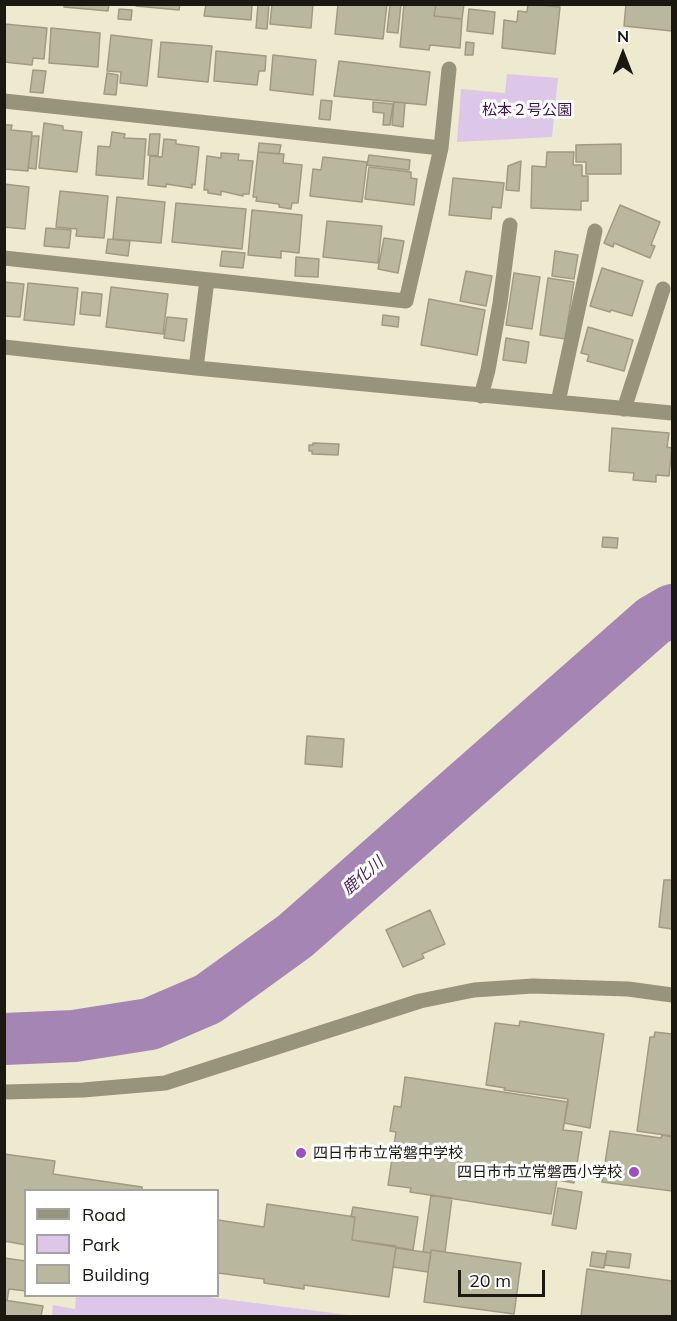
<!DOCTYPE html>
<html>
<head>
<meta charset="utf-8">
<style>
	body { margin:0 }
	#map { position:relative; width:677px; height:1321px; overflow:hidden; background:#edead0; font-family:Mulish,sans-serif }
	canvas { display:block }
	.frame { position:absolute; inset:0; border:6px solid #1a1910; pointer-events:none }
	.legend { position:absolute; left:24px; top:1189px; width:195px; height:108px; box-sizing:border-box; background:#fff; border:2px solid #a3a39f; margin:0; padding:8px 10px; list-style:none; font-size:18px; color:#1a1910 }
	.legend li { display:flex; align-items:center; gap:12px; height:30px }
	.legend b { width:30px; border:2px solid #a3a39f }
	.north { position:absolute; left:593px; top:24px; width:60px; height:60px; -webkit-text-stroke:4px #fff; paint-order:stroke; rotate:0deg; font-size:16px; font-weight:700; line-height:24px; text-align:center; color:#1a1910 }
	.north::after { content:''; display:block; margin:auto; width:21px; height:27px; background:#1a1910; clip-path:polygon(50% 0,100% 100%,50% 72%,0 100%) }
	.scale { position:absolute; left:458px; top:1270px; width:87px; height:27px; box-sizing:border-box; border:3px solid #1a1910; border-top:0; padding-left:8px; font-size:18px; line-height:21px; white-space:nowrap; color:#1a1910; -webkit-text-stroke:4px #fff; paint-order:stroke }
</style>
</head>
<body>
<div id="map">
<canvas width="677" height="1321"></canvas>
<div class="frame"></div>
<ul class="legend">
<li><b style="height:8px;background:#97947c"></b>Road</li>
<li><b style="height:16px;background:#ddc7e8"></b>Park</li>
<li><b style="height:16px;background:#b9b79e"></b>Building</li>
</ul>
<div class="north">N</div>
<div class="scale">20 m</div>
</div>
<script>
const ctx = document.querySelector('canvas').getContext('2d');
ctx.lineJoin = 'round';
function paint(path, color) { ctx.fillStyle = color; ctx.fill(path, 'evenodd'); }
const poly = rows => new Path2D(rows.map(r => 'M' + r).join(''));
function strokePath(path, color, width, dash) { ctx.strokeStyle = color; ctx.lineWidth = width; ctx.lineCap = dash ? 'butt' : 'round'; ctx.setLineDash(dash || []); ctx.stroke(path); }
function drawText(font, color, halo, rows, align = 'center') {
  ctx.font = font + ' Mulish,"Noto Sans JP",sans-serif'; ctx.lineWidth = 6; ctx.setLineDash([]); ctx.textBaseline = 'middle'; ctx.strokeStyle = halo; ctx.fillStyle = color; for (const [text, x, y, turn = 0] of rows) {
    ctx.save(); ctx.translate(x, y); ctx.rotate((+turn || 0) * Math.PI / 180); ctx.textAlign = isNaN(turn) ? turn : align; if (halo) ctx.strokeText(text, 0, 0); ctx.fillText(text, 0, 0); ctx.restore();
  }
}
paint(poly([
	[507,74,558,78,552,137,457,142,461,89,505,93],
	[76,1296,200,1296,356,1316,52,1316,53,1305,75,1309]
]), '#ddc7e8');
strokePath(poly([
	[4,1039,74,1036,150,1024,208,999,295,936,653,621,672,610]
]), '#a585b4', 52);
const building = poly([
	[64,4,109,4,108,11,64,7,64,4],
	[136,4,180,4,179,10,136,6,136,4],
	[206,4,252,4,251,20,204,16,206,4],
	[258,4,269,4,267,29,256,28,258,4],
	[272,4,313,4,311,28,270,24,272,4],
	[338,4,387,4,383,39,335,34,338,4],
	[390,4,401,4,398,33,387,32,390,4],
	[404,4,436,4,434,16,462,19,460,48,430,45,429,50,400,47,404,4],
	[436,4,464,4,462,19,434,16,436,4],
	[528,4,560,7,555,54,502,48,504,20,517,22,518,11,527,12,528,4],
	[626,4,672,4,672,31,624,26,626,4],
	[119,9,132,10,131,20,118,19,119,9],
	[469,9,495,12,493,34,467,31,469,9],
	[4,24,47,28,44,59,33,58,32,65,4,62,4,24],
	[51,28,100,33,98,67,49,63,51,28],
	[111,35,152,40,147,86,120,83,121,72,107,71,111,35],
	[161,42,212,46,208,82,158,77,161,42],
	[466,42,474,43,473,55,465,55,466,42],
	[216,51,266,56,265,71,259,71,257,85,214,81,216,51],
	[273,55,316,60,313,95,270,90,273,55],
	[339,61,430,72,426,105,334,96,339,61],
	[33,70,46,71,43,93,30,92,33,70],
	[107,73,118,75,116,95,104,94,107,73],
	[321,100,332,101,330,120,319,119,321,100],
	[373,102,393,104,390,125,383,125,384,113,373,112,373,102],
	[394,102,405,103,403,127,392,125,394,102],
	[44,123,63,126,63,130,82,132,77,172,39,168,44,123],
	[4,125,12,125,11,130,32,132,28,171,4,169,4,125],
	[112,132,125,134,124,138,146,139,143,179,96,175,98,146,110,147,112,132],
	[150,134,160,134,158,156,148,155,150,134],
	[32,136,39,136,36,169,28,168,32,136],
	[164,139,176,140,176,144,199,147,195,185,192,184,192,188,166,184,166,187,148,185,150,156,162,157,164,139],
	[259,143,281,145,279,154,258,152,259,143],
	[621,144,621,174,586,174,586,162,576,162,576,145,621,144],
	[258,152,284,154,283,163,302,165,298,203,292,203,291,209,279,207,279,204,256,201,257,197,253,197,258,152],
	[547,152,574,152,573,165,582,165,582,176,588,176,588,201,581,201,581,210,531,208,532,166,546,167,547,152],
	[221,153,239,154,238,160,253,161,249,194,243,194,243,196,221,191,221,195,208,193,208,190,204,190,207,156,221,158,221,153],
	[369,155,410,160,409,170,367,165,369,155],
	[323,157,367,162,362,202,310,196,313,169,321,170,323,157],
	[521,161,519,191,506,190,508,166,521,161],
	[369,167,411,172,411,178,417,179,414,205,365,199,369,167],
	[453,178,504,183,501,208,492,207,491,219,449,215,453,178],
	[4,184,29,187,25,229,4,227,4,184],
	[60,191,108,196,104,238,76,236,77,229,56,227,60,191],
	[117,197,165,202,161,243,113,239,117,197],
	[176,203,246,209,242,249,172,242,176,203],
	[620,205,660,222,651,245,655,246,650,258,614,243,613,247,604,243,620,205],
	[252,210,302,215,299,253,281,251,281,258,248,255,252,210],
	[327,221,382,226,378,263,323,257,327,221],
	[46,228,71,230,69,248,44,246,46,228],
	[384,238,404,241,398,273,378,269,384,238],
	[108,239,130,241,128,256,106,253,108,239],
	[222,251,245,253,243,268,220,266,222,251],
	[555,251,578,255,574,279,552,276,555,251],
	[296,257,319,259,318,277,295,276,296,257],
	[602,268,643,281,632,316,611,310,610,312,590,306,602,268],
	[466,271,492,276,486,306,460,301,466,271],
	[514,273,540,277,532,329,506,325,514,273],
	[548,278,574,282,565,339,540,335,548,278],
	[4,282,24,284,20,317,4,316,4,282],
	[28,283,78,288,74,325,24,320,28,283],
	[111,287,168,294,163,334,106,327,111,287],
	[82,292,102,294,100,316,80,314,82,292],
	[429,299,485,310,477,355,421,345,429,299],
	[383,315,399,317,398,327,382,325,383,315],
	[167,317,187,319,184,341,164,338,167,317],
	[588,327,633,340,624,371,587,361,589,355,581,353,588,327],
	[506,338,529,342,526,363,503,360,506,338],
	[612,428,669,433,667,447,672,448,669,476,656,475,656,482,633,480,634,473,609,471,612,428],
	[313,443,339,444,338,455,312,454,312,451,309,451,309,445,313,445,313,443],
	[603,537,618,538,617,548,602,547,603,537],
	[307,736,344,739,342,767,305,764,307,736],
	[664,880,672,880,672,929,659,927,664,880],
	[430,910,445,944,422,954,424,958,403,967,386,930,430,910],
	[520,1021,604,1034,590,1128,564,1123,568,1099,504,1090,505,1088,486,1085,495,1023,519,1026,520,1021],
	[655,1032,672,1034,672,1136,637,1131,650,1037,654,1037,655,1032],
	[405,1077,568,1102,563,1130,582,1132,574,1183,557,1180,551,1214,410,1192,411,1188,388,1185,396,1132,390,1131,394,1106,401,1107,405,1077],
	[610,1131,661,1138,662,1135,672,1137,672,1191,602,1182,610,1131],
	[4,1154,55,1161,53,1174,142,1187,142,1190,26,1190,26,1245,4,1241,4,1154],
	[558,1188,582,1192,576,1229,552,1225,558,1188],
	[431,1195,452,1198,445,1252,431,1250,431,1253,423,1252,431,1195],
	[267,1204,355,1217,352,1240,396,1246,389,1297,304,1285,304,1289,264,1283,264,1279,218,1273,218,1220,264,1227,267,1204],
	[353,1207,418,1217,413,1250,352,1240,355,1217,351,1217,353,1207],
	[396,1248,431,1253,428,1272,393,1267,396,1248],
	[431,1250,521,1263,514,1314,424,1302,431,1250],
	[607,1251,631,1254,629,1268,605,1265,607,1251],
	[592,1252,606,1254,604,1268,590,1266,592,1252],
	[4,1258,26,1261,26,1291,9,1289,7,1301,4,1300,4,1258],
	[587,1269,672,1281,672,1316,581,1316,587,1269],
	[4,1300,43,1306,41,1316,4,1316,4,1300]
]);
paint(building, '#b9b79e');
strokePath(building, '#9e9b82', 1.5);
strokePath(poly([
	[4,101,441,148],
	[4,258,406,301,441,148,449,69],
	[4,347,196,368,672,413],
	[196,368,207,280],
	[481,396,488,370,500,303,510,225],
	[558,402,595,231],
	[624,409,663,289],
	[4,1092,83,1090,165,1083,420,1001,474,990,533,986,628,989,672,995]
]), '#97947c', 15);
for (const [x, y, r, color] of [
	[301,1153,6,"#9e4ebf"],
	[634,1172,6,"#9e4ebf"]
]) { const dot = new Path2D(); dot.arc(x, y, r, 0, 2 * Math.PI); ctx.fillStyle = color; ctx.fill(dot); strokePath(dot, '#fff', 2); }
drawText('15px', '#3e134e', '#fff', [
	["松本２号公園",527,110]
]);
drawText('15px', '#1a1910', '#fff', [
	["四日市市立常磐中学校",313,1153],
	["四日市市立常磐西小学校",622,1172,"right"]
], 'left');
drawText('italic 16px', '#4a1f5a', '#fff', [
	["鹿化川",363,876,-41]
]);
</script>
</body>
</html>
